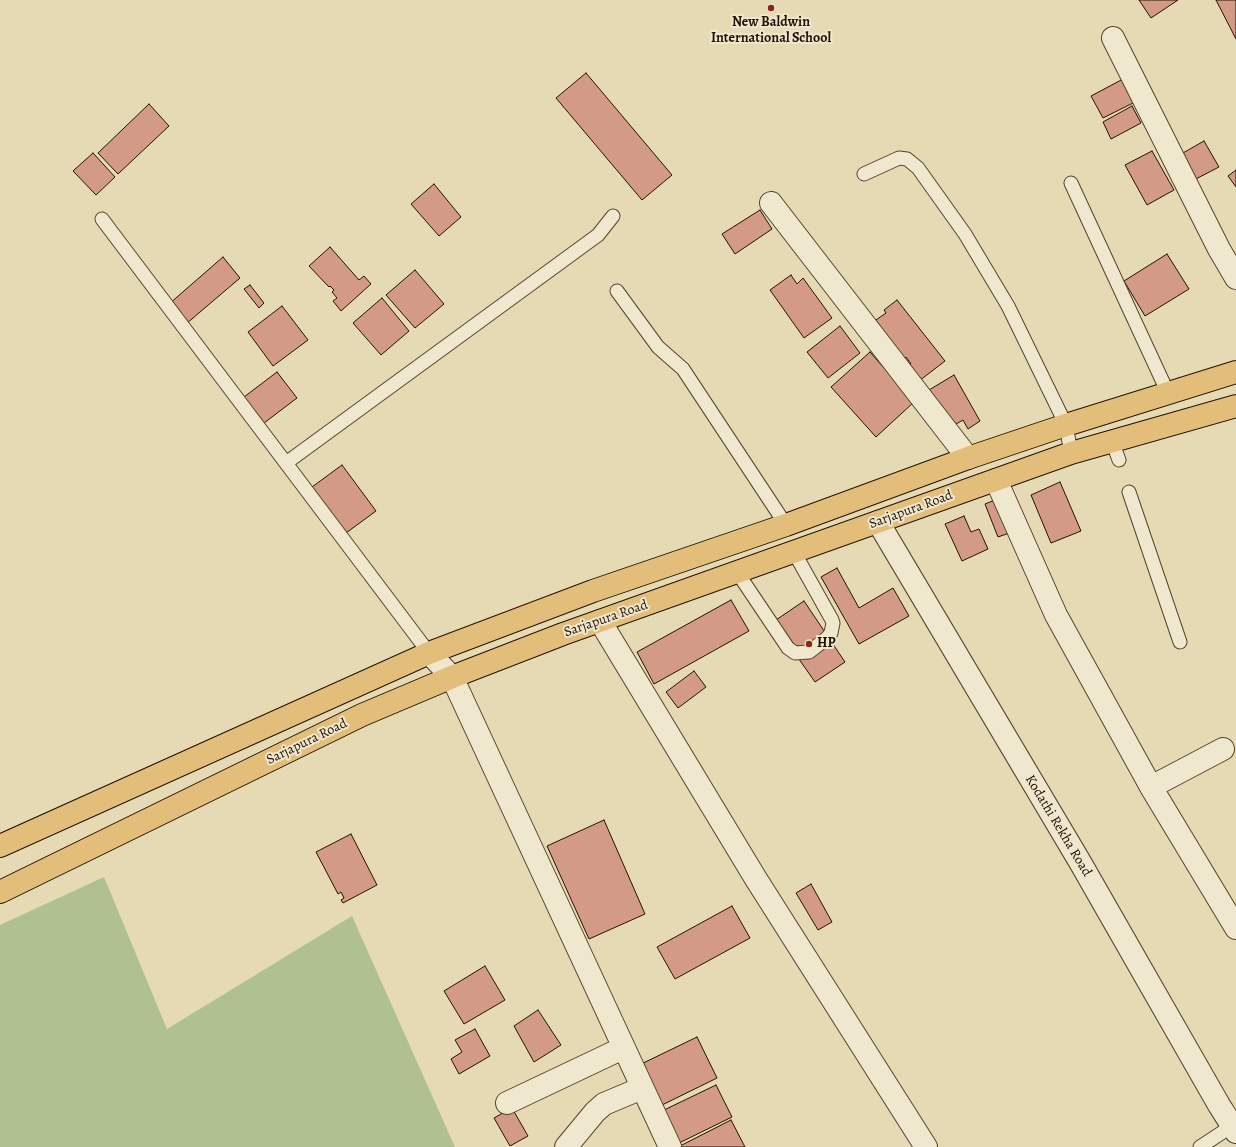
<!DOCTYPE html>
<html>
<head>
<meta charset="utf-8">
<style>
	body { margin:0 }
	canvas { display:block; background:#e6dab4 }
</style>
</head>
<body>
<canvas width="1236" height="1147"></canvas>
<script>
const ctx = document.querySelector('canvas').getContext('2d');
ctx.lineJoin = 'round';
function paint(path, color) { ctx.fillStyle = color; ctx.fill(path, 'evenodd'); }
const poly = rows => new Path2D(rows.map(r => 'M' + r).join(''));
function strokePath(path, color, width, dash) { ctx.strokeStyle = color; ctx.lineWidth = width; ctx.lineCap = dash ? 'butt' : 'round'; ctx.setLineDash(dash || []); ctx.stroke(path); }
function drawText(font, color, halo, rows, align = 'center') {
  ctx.font = font + ' Alegreya,serif'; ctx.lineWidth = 4; ctx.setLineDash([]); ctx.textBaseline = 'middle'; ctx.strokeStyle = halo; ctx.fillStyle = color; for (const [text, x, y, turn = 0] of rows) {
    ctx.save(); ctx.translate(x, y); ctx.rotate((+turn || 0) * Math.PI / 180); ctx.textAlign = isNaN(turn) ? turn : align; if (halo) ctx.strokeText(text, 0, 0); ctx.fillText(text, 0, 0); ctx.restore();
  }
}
paint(poly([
	[104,877,167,1029,352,916,455,1147,0,1147,0,925]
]), '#b0c191');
const building = poly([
	[1139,0,1178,0,1151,18,1139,0],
	[1216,0,1236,0,1236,39,1216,0],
	[586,73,672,175,642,200,556,98,586,73],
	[1125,78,1137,101,1103,118,1091,96,1125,78],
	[149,104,169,126,118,174,98,153,149,104],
	[1132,106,1141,123,1111,139,1103,122,1132,106],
	[1204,141,1219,167,1190,182,1176,157,1204,141],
	[1152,151,1174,190,1147,205,1125,165,1152,151],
	[93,153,115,177,96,195,73,171,93,153],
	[1236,170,1236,187,1228,176,1236,170],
	[434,184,461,217,439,236,411,204,434,184],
	[760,210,772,229,735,254,722,234,760,210],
	[330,247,359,280,364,276,371,284,341,311,333,301,337,298,332,292,334,290,330,286,329,287,309,266,330,247],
	[1167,254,1189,289,1145,316,1124,281,1167,254],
	[223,257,240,278,186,324,169,304,223,257],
	[415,270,444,304,415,328,386,295,415,270],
	[791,275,797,284,803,278,832,318,804,338,770,290,791,275],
	[250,285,264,303,259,308,244,289,250,285],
	[382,298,409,331,381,355,353,323,382,298],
	[897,300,945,361,919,381,908,366,911,364,906,357,903,360,873,322,886,313,884,310,897,300],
	[282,306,308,340,273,366,248,332,282,306],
	[840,326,860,353,828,378,807,352,840,326],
	[870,352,914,402,876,437,831,387,870,352],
	[277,372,297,398,264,423,244,397,277,372],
	[954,375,980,421,968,429,963,420,951,427,929,390,954,375],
	[342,465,376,511,346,533,312,487,342,465],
	[1060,482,1081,531,1051,543,1031,495,1060,482],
	[1002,497,1015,531,998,537,985,504,1002,497],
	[964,516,971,532,979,529,988,549,962,561,945,524,964,516],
	[837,568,859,608,893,588,909,616,859,644,821,577,837,568],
	[731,600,749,631,654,684,637,652,731,600],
	[804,601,845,662,815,682,773,622,804,601],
	[694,671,706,687,678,708,666,692,694,671],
	[604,820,645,914,589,939,547,846,604,820],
	[351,834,377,885,343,903,341,900,344,898,341,892,338,894,316,852,351,834],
	[811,884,832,922,818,930,796,893,811,884],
	[732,906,750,938,675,979,657,947,732,906],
	[485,966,505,1000,464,1024,444,991,485,966],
	[538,1010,561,1045,534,1062,514,1026,538,1010],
	[475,1029,490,1056,459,1074,451,1059,462,1052,455,1040,475,1029],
	[697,1037,717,1078,658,1107,635,1067,697,1037],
	[716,1085,732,1117,677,1144,662,1111,716,1085],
	[512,1108,528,1136,510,1146,494,1118,512,1108],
	[731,1120,745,1147,678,1147,731,1120]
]);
paint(building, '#d39b86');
strokePath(building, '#221300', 1);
const lane = poly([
	[864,174,899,158,907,159,918,168,965,234,1008,306,1066,425,1071,453],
	[1071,183,1168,393],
	[102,219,429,653],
	[617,291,658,347,683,369,786,525],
	[1112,441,1119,460],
	[286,463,598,235,613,216],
	[1129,492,1180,642],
	[737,572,788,648,795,653,809,652,827,638,831,633,833,623,832,620,794,552],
	[1200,1147,1232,1126]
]);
const street = poly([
	[1113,38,1219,249,1236,278],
	[771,203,968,458],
	[996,480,1056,615,1151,787,1236,928],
	[878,522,1080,862,1219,1105,1236,1132],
	[600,621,756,879,926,1147],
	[429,653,452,677,670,1147],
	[1151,787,1223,749],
	[507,1103,623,1048],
	[566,1147,595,1112,604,1104,642,1088]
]);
const primary = poly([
	[0,846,429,653,593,591,786,525,968,458,1066,425,1236,372],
	[0,892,362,715,452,677,563,634,1071,453,1236,406]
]);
strokePath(lane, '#53452d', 15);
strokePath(street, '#53452d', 24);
strokePath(primary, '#221300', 24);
strokePath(lane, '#efe7ce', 13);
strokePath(street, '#efe7ce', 22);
strokePath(primary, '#e3bd7a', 22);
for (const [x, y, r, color] of [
	[771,8,4,"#8f2418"],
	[809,644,4,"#8f2418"]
]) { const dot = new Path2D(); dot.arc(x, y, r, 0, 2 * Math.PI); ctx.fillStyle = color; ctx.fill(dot); strokePath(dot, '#efe7ce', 1.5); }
drawText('bold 14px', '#221300', '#efe7ce', [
	["New Baldwin",771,23],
	["International School",771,39],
	["HP",817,644,"left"]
]);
drawText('14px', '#221300', '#efe7ce', [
	["Sarjapura Road",911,510,-20],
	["Sarjapura Road",606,619,-19],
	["Sarjapura Road",307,742,-26],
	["Kodathi Rekha Road",1058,826,59]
]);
</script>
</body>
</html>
